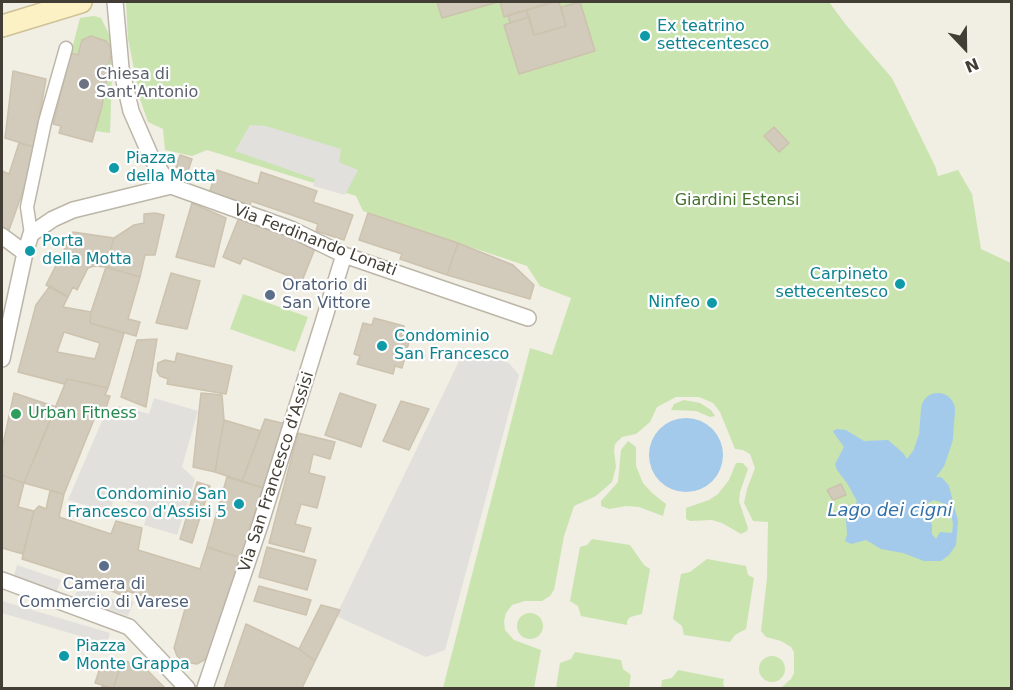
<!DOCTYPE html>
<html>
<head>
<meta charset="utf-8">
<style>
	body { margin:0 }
	#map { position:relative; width:1013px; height:690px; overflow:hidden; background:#f1eee4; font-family:"DejaVu Sans",sans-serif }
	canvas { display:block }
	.frame { position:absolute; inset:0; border:3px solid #433e35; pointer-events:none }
	.north { position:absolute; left:935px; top:18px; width:60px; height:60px; -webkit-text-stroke:4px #fff; paint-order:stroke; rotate:158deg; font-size:16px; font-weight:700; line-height:24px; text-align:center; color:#433e35 }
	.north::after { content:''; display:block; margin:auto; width:21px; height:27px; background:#433e35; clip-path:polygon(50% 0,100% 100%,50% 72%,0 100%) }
</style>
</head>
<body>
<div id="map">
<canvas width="1013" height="690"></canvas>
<div class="frame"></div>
<div class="north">N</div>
</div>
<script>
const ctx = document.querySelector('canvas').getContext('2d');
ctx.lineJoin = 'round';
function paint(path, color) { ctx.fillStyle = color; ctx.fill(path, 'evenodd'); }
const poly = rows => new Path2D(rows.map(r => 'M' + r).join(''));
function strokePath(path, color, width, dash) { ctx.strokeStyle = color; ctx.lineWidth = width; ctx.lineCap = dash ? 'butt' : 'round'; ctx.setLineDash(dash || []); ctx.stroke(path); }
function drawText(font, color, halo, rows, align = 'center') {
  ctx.font = font + ' "DejaVu Sans",sans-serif'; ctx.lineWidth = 4.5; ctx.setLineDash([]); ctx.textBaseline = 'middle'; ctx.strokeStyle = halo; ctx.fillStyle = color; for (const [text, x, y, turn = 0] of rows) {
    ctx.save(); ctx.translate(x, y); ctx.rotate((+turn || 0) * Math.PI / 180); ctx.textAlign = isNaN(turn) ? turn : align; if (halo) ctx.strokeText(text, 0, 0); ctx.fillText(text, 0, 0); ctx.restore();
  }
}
paint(poly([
	[126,2,829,2,846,25,892,78,935,166,938,176,958,170,972,194,981,249,1011,263,1011,688,781,688,791,679,794,673,794,652,791,647,781,641,766,637,761,631,767,578,768,522,753,521,744,503,747,489,755,468,750,454,743,450,735,449,720,412,713,403,699,397,676,397,657,407,650,422,636,434,622,437,615,444,614,451,616,467,612,482,596,496,574,506,564,536,554,590,550,596,542,601,525,601,512,605,506,613,504,621,505,630,514,640,541,650,534,688,443,688,530,348,552,355,571,298,540,286,527,266,363,211,356,196,207,150,192,156,165,150,163,129,148,122,140,99,128,39],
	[94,16,101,18,113,42,110,133,95,131,102,106,112,49,106,41,91,36,78,55,71,53,80,18],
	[243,294,308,317,295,352,230,329],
	[684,400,700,403,711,410,715,416,710,417,696,411,671,410,674,404],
	[628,441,636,447,636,466,643,483,652,493,666,504,663,516,639,507,626,506,609,509,601,506,601,501,618,482,621,450],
	[736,463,743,463,748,469,740,492,739,501,748,528,747,531,741,534,722,523,712,520,690,521,686,519,686,508,709,500,718,494,729,480],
	[592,539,630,545,644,565,650,569,642,614,630,617,627,621,627,625,581,616,578,606,570,601,580,547,587,545],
	[707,559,746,566,748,575,754,578,746,629,735,635,730,642,684,635,682,626,673,619,681,574,690,572],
	'517 626a13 13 0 1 1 26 0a13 13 0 1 1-26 0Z',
	[575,652,621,660,623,669,631,675,629,688,556,688,560,663,571,659],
	'759 669a13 13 0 1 1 26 0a13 13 0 1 1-26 0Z',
	[678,670,724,679,723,684,725,688,661,688,662,680,672,678]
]), '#c9e4af');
paint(poly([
	[250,125,266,126,341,149,339,162,358,170,345,195,313,186,315,179,235,151],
	[482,353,509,363,519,375,445,650,426,657,336,616,462,355],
	[154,398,198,411,182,467,195,479,177,535,144,525,149,508,114,498,110,512,68,500,105,414,113,414,119,406,149,414],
	[17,565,61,580,56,593,13,579],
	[79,586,124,603,128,599,134,602,128,616,74,598],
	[2,601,110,633,107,644,2,613]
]), '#e2e0dc');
paint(poly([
	'649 455a37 37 0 1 1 74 0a37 37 0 1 1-74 0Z',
	[837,429,846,430,864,441,888,440,903,453,918,474,924,477,941,477,945,481,949,486,958,521,956,545,949,555,941,561,924,561,903,553,881,549,866,540,851,544,845,541,847,535,845,506,856,504,857,501,847,483,837,470,835,464,844,447,834,433,833,431],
	[934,500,950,506,953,525,952,533,940,532,936,539,932,534,932,525,925,508,926,504]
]), '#a3caeb');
strokePath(poly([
	[917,474,929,458,936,437,938,410]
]), '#a3caeb', 34);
const building = poly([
	[437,2,498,2,442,18,437,2],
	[500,2,554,2,504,17,500,2],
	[554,2,559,2,566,26,534,35,526,10,554,2],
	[580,2,595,51,519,74,504,25,529,17,534,35,566,26,561,7,580,2],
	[526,10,529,17,510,23,508,15,526,10],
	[91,36,106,41,112,49,102,106,92,142,59,133,61,126,53,124,71,53,78,55,82,40,91,36],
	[13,71,46,79,34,147,5,138,13,71],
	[774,127,789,143,779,152,764,136,774,127],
	[19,143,34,147,27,180,9,230,2,227,2,171,9,174,19,143],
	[180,155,192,159,188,171,176,167,180,155],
	[217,170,258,184,261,172,317,191,313,202,353,215,344,240,316,231,318,224,251,201,249,210,208,196,217,170],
	[192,203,226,218,214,267,176,257,192,203],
	[155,213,164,215,155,255,145,255,140,277,106,267,114,238,134,225,144,223,144,214,155,213],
	[368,213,458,243,447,275,400,259,402,254,359,240,368,213],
	[240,215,316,246,302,281,243,258,240,264,223,257,240,215],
	[73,232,114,238,106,267,94,266,88,268,77,290,73,287,68,297,46,285,73,232],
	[458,243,513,265,534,285,530,299,447,275,458,243],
	[106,267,140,277,128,319,140,322,136,336,90,323,91,312,106,267],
	[171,273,200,281,187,329,156,323,171,273],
	[50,286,68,297,63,307,91,312,90,323,124,333,108,388,67,379,64,384,18,372,36,305,50,286],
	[64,332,100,343,95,359,57,352,64,332],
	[374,318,404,326,401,335,410,338,402,368,395,366,393,374,357,364,360,356,354,354,363,323,372,325,374,318],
	[157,339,146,407,121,397,137,340,157,339],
	[177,353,232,366,226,394,167,384,168,379,160,376,157,371,158,363,165,360,175,362,177,353],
	[67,379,108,388,105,395,110,396,106,408,99,407,64,494,24,483,67,379],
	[14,393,56,407,24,483,2,475,2,449,14,393],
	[201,393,222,395,224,420,215,472,193,467,201,393],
	[340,393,376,405,361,447,325,435,340,393],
	[401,401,429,409,409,450,383,441,401,401],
	[265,419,286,424,267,486,263,488,242,481,265,419],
	[224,420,261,431,242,481,215,472,224,420],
	[298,433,335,442,330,459,313,454,309,473,325,477,317,508,301,504,295,524,311,528,304,552,269,543,298,433],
	[2,475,24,483,18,507,34,511,23,554,2,548,2,475],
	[227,477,263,488,241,558,207,547,227,477],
	[197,482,210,486,192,543,180,539,197,482],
	[841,484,846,495,833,500,827,490,841,484],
	[50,491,64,494,59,517,111,534,116,521,142,528,138,550,200,569,207,547,241,558,211,656,197,664,184,662,177,656,174,648,185,609,127,591,124,596,69,574,22,559,34,511,39,506,46,509,50,491],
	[267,547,316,560,307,590,259,577,267,547],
	[259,586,311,600,306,615,254,601,259,586],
	[321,605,340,610,315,661,299,649,321,605],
	[246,624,299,649,315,661,302,688,224,688,246,624],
	[125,661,144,667,165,688,101,688,103,685,113,688,119,671,125,661],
	[101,665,119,671,113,688,95,683,101,665]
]);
paint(building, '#d2caba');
strokePath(building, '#ccc2ae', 1.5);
const pedestrian = poly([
	[31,234,27,207,45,122,66,48]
]);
const minor = poly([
	[115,2,121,68,131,111,152,159,171,186],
	[171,186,291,229,344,255,528,318],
	[2,236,25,253],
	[2,359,25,253,31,234,53,219,73,210,171,186],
	[2,580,129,627,187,688],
	[205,688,261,522,344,255]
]);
const secondary = poly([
	[2,26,81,2]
]);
strokePath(pedestrian, '#bcb6a8', 15);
strokePath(minor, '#bcb6a8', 18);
strokePath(secondary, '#cfc296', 24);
strokePath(pedestrian, '#fff', 12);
strokePath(minor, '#fff', 15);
strokePath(secondary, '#fbf1c4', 21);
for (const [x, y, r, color] of [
	[645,36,6,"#0f9aa8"],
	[84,84,6,"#6b7280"],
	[114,168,6,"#0f9aa8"],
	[30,251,6,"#0f9aa8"],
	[900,284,6,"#0f9aa8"],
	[270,295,6,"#5c6f8a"],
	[712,303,6,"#0f9aa8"],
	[382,346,6,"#0f9aa8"],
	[16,414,6,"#2e9e5b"],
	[239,504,6,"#0f9aa8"],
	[104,566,6,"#5c6f8a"],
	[64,656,6,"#0f9aa8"]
]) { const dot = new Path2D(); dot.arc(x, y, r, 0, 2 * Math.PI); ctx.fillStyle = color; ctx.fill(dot); strokePath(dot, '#fff', 2); }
drawText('16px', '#0d838f', '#fff', [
	["Ex teatrino",657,27],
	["settecentesco",657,45],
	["Piazza",126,159],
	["della Motta",126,177],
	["Porta",42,242],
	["della Motta",42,260],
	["Carpineto",888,275,"right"],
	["settecentesco",888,293,"right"],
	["Ninfeo",700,303,"right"],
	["Condominio",394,337],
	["San Francesco",394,355],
	["Condominio San",227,495,"right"],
	["Francesco d'Assisi 5",227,513,"right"],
	["Piazza",76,647],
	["Monte Grappa",76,665]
], 'left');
drawText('16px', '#5b616d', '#fff', [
	["Chiesa di",96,75],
	["Sant'Antonio",96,93]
], 'left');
drawText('16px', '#42712c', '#fff', [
	["Giardini Estensi",737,201]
]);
drawText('16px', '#433e35', '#fff', [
	["Via Ferdinando Lonati",315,241,21],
	["Via San Francesco d'Assisi",277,472,-72]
]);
drawText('16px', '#4e5e75', '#fff', [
	["Oratorio di",282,286],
	["San Vittore",282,304],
	["Camera di",104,585,"center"],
	["Commercio di Varese",104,603,"center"]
], 'left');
drawText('16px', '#27864d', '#fff', [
	["Urban Fitness",28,414]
], 'left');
drawText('italic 18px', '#3471a8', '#fff', [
	["Lago dei cigni",890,511]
]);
</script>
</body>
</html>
